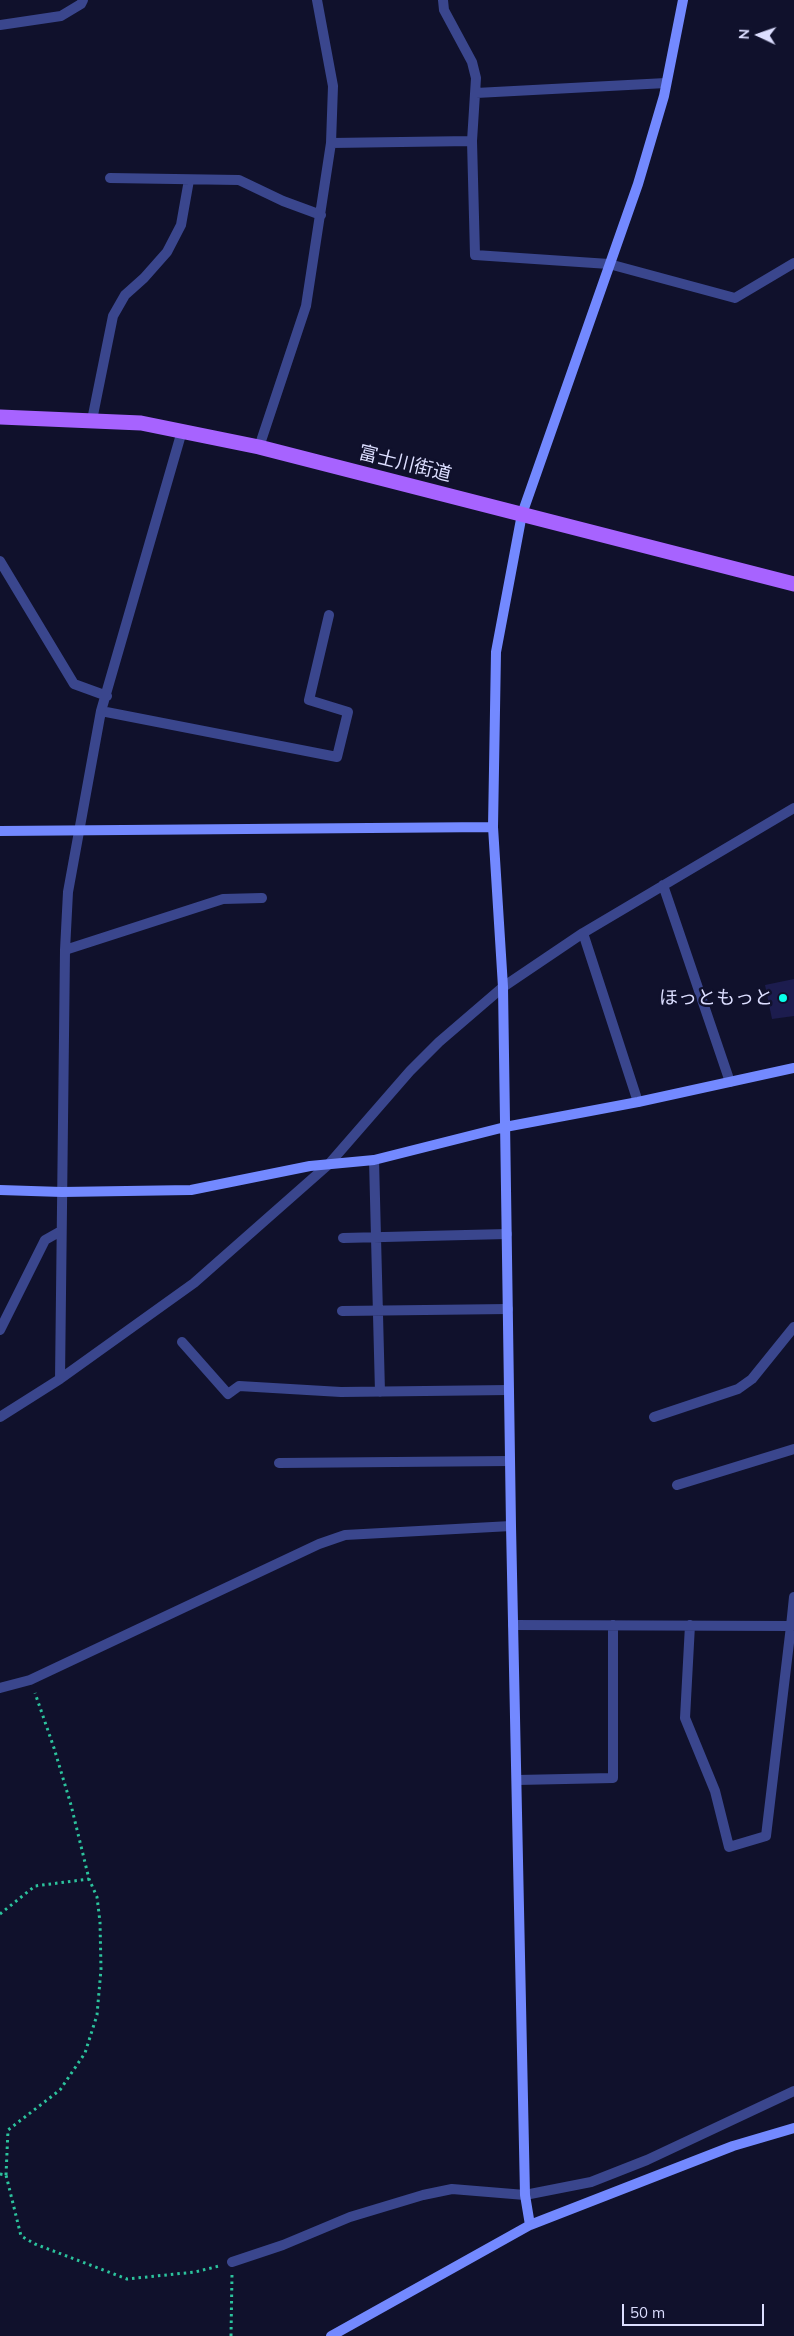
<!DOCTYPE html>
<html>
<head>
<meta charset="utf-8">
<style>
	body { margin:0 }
	#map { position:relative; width:794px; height:2336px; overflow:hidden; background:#10112c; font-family:Mulish,sans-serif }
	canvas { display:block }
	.north { position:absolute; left:734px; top:10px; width:50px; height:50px; -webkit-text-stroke:4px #10112c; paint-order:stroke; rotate:273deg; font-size:14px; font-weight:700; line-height:20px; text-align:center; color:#dcdeff }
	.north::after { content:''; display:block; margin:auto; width:18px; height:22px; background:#dcdeff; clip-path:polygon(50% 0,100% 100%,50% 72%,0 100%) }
	.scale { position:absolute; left:622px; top:2304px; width:142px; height:22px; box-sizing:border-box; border:2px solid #dcdeff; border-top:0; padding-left:6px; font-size:15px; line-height:18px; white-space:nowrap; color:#dcdeff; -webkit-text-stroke:4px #10112c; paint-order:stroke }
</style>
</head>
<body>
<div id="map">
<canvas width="794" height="2336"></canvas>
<div class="north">N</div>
<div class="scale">50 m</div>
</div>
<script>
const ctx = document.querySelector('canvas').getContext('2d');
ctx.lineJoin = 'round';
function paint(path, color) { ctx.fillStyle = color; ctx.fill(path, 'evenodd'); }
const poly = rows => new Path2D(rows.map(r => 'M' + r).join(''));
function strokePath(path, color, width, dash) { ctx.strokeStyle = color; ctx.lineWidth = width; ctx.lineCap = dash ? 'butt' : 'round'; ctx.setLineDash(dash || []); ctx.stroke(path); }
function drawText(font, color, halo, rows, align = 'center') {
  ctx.font = font + ' Mulish,"Noto Sans JP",sans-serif'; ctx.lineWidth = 5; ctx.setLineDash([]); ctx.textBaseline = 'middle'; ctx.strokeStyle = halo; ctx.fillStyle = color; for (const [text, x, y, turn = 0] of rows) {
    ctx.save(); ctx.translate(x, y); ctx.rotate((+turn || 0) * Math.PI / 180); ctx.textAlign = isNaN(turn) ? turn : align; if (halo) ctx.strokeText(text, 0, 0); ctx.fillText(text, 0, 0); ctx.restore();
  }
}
paint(poly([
	[794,979,794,1016,772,1019,765,985]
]), '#1c1c4e');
strokePath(poly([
	[0,1914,35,1886,89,1879],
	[0,2174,6,2175,21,2236,35,2244,127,2279,195,2272,219,2266],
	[6,2175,8,2130,60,2090,85,2053,97,2015,101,1969,100,1922,97,1897,89,1879,71,1805,54,1748,35,1693],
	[231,2336,232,2274]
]), '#2cc39d', 3, [2.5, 4]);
strokePath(poly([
	[374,1160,380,1392],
	[343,1238,507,1234],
	[342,1311,508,1309],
	[182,1342,228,1394,239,1386,341,1392,509,1390],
	[654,1417,738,1389,752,1379,794,1327],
	[279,1463,510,1461]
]), '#3a468d', 10);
strokePath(poly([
	[443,0,444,10,472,62,476,78,472,141],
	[0,25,61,16,81,4,83,0],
	[476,93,666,83],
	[331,143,472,141,475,255,609,264,735,298,794,263],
	[110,178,239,180,283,201,321,215],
	[92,420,113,316,125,295,144,278,167,252,181,225,189,180],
	[259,447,306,306,331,143,333,86,317,0],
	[0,561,74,684,107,696],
	[101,711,337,757,348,712,309,700,329,615],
	[663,885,730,1082],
	[583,933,638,1102],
	[65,950,223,899,262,898],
	[0,1330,45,1240,61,1231],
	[60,1379,65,950,68,892,101,711,182,431],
	[0,1417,60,1379,194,1283,329,1164,410,1071,439,1042,503,987,583,933,794,808],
	[677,1485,794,1449],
	[513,1625,791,1626,794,1597],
	[690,1625,685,1718,715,1791,729,1847,766,1836,791,1626],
	[0,1688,30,1680,319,1544,345,1535,511,1526],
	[517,1780,613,1778,613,1625],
	[232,2262,283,2245,350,2217,423,2195,452,2189,525,2195,591,2182,647,2160,794,2091]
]), '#3a468d', 10);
strokePath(poly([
	[0,831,493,827],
	[0,1190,62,1192,191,1190,310,1166,374,1160,505,1127,638,1102,794,1068],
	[530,2225,525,2195,511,1526,503,987,493,827,496,652,522,514,638,184,664,96,683,0],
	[331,2336,530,2225,733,2146,794,2128]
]), '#7389ff', 10);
strokePath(poly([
	[0,417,141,423,259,447,794,584]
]), '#a763ff', 15);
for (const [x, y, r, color] of [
	[783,998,5,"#08ffea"]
]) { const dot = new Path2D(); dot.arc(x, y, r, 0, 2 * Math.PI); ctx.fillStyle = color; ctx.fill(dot); strokePath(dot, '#10112c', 2); }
drawText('19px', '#dcdeff', '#10112c', [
	["富士川街道",405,464,14]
]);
drawText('19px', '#dcdeff', '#10112c', [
	["ほっともっと",773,998]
], 'right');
</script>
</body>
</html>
